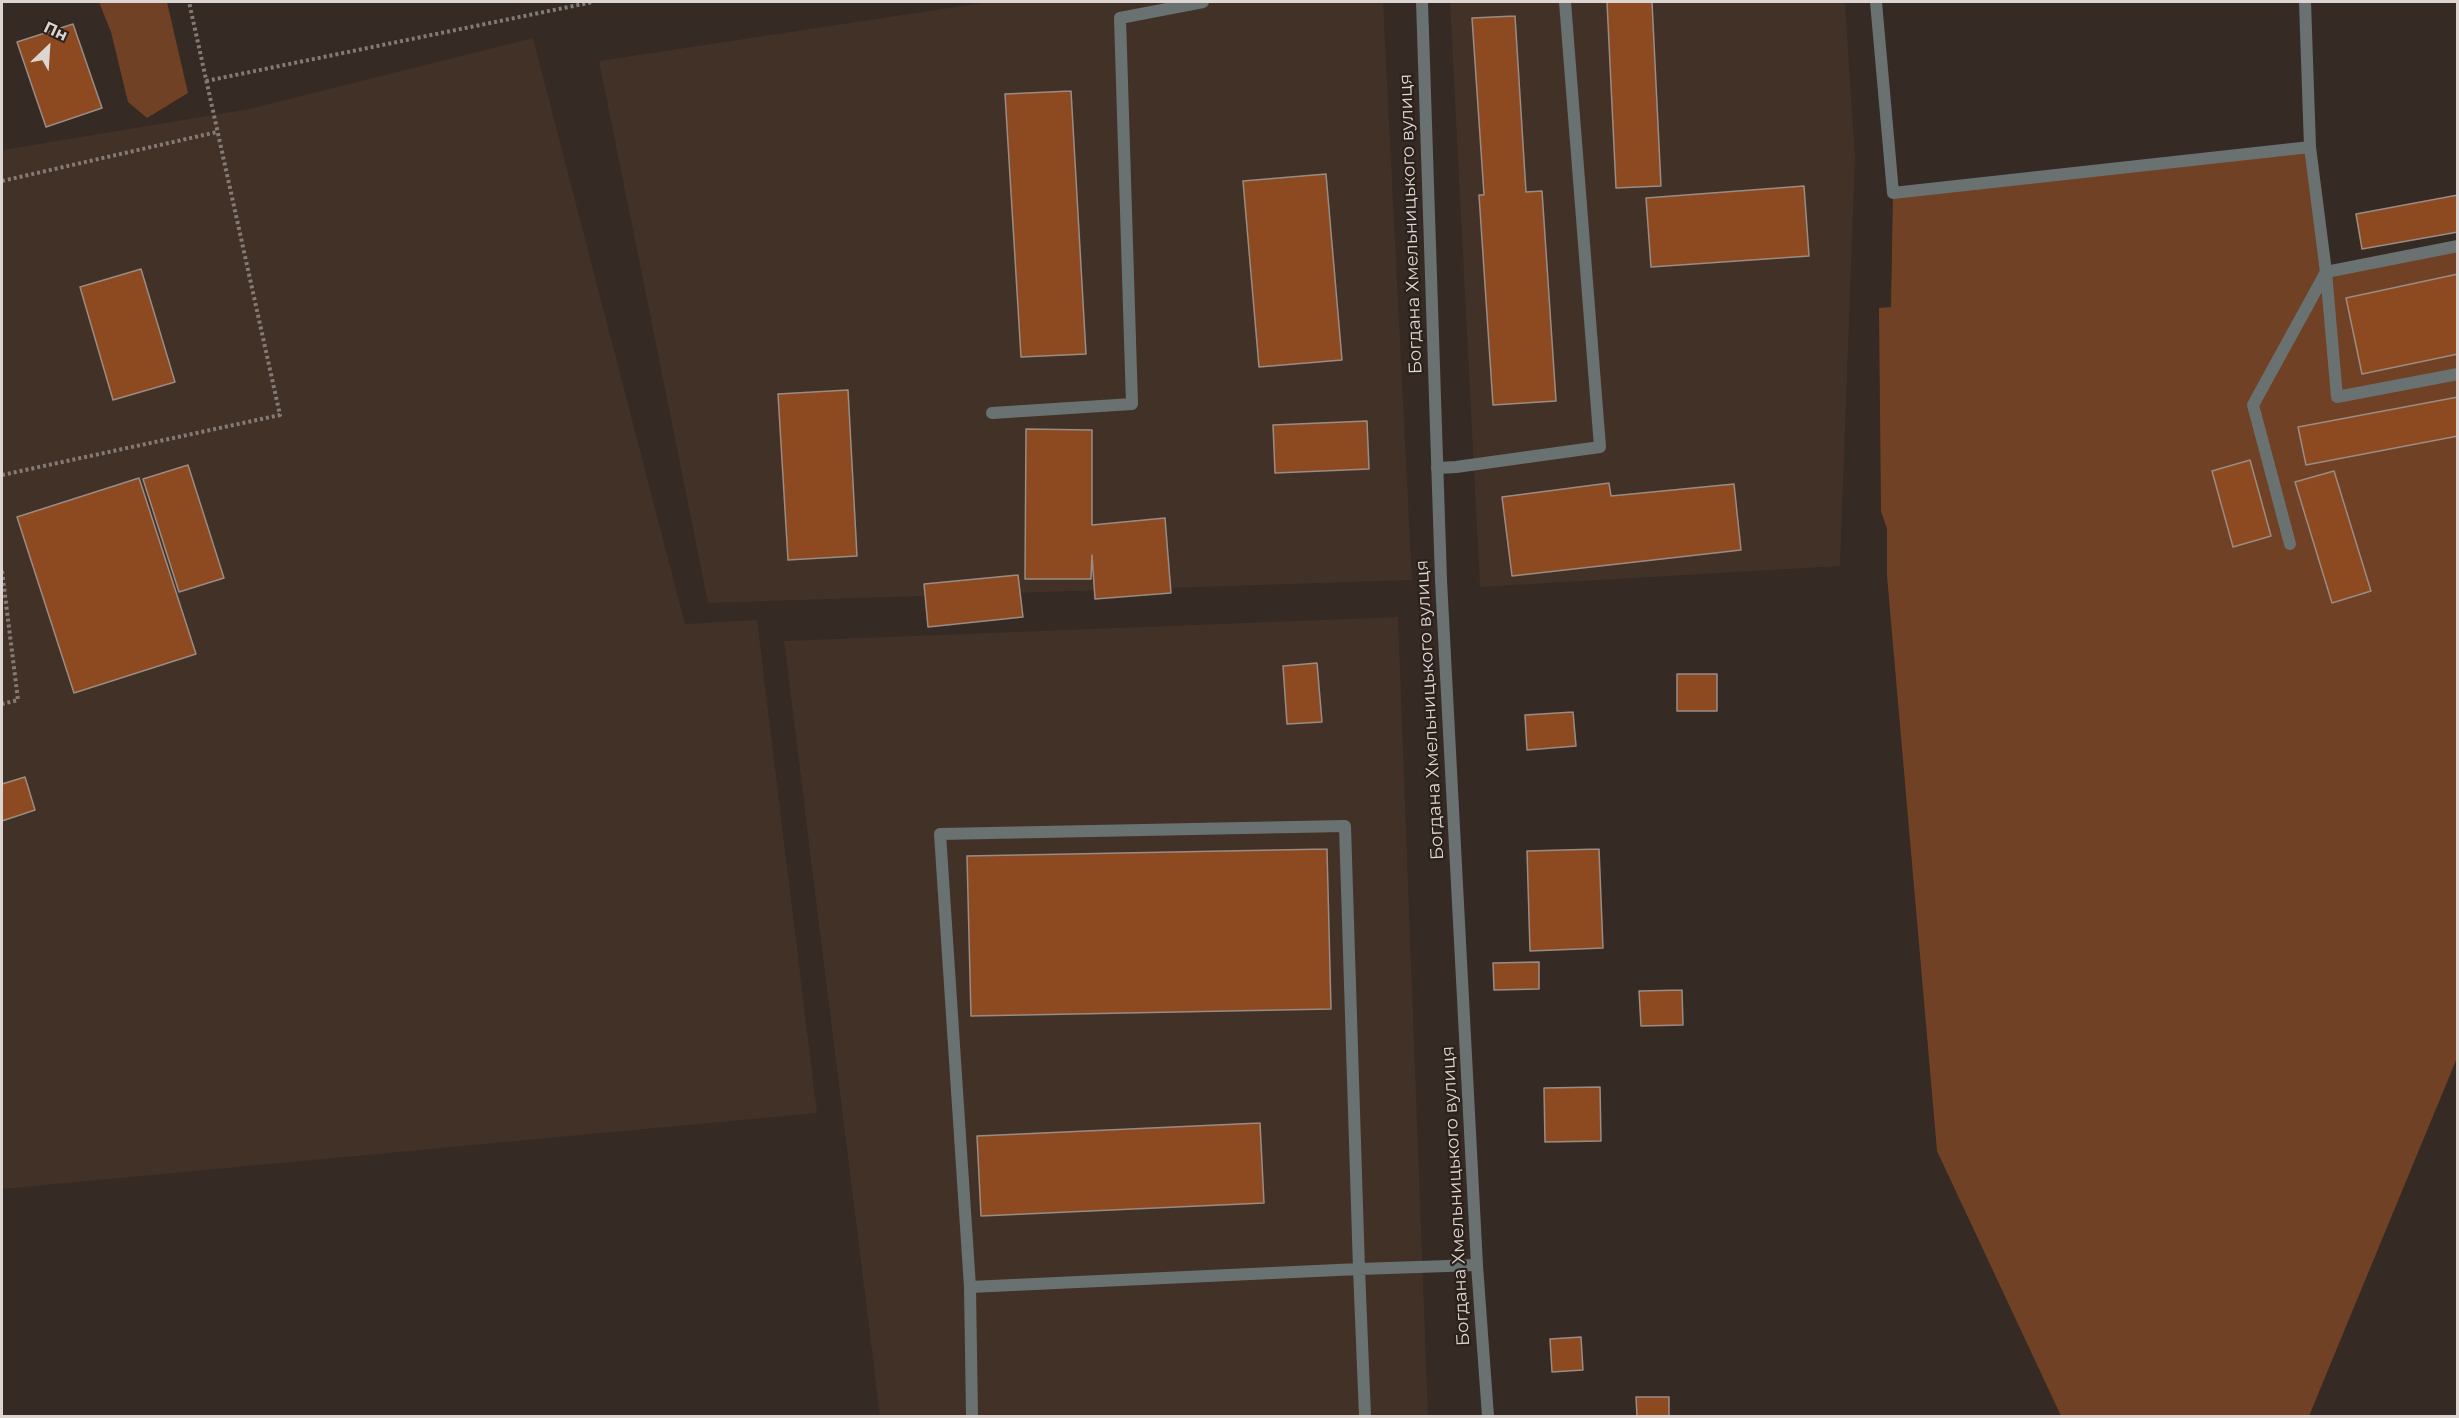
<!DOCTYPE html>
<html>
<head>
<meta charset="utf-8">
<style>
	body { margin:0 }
	#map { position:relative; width:2459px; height:1418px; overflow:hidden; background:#352a24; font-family:Montserrat,sans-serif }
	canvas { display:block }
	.frame { position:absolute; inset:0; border:3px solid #ddd5d2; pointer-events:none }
	.north { position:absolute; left:18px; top:18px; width:60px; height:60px; -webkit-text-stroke:4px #2b211b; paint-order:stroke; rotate:25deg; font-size:16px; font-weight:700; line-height:24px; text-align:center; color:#ddd5d2 }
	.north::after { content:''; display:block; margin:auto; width:21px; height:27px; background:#ddd5d2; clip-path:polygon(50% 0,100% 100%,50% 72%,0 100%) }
</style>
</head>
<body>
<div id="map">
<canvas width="2459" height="1418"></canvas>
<div class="frame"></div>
<div class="north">Пн</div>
</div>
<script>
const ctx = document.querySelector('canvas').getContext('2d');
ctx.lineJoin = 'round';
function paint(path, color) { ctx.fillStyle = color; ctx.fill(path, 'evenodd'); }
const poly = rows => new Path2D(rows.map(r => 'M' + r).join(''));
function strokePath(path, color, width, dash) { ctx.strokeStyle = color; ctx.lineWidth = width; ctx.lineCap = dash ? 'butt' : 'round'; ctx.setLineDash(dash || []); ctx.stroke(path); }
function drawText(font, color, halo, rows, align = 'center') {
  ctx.font = font + ' Montserrat,sans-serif'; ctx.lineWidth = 4.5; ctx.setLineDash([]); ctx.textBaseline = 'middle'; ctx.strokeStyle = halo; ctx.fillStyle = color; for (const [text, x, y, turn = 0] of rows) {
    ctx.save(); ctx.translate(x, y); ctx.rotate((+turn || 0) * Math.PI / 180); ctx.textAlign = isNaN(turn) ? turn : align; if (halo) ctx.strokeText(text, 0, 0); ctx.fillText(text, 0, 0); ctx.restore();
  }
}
paint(poly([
	[988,2,1383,2,1412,580,708,603,599,61],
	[1450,2,1845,2,1855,158,1840,566,1480,587],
	[533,38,685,624,757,620,817,1113,2,1189,2,150,249,109],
	[1398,617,1428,1416,880,1416,784,641]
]), '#423127');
paint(poly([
	[99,2,167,2,188,93,147,118,128,102,111,32],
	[2310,147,2326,272,2457,248,2457,1058,2309,1416,2061,1416,1937,1151,1887,576,1887,529,1881,511,1879,308,1891,307,1893,193]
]), '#704125');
const building = poly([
	[1607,2,1652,2,1661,186,1616,188,1607,2],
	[1515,16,1526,192,1542,191,1556,401,1493,405,1479,195,1484,195,1472,18,1515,16],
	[73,24,102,108,46,127,17,42,73,24],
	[1071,91,1086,354,1021,357,1005,94,1071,91],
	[1326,174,1342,360,1259,367,1243,181,1326,174],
	[1804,186,1809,256,1651,267,1646,198,1804,186],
	[2458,195,2458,232,2362,249,2356,214,2458,195],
	[141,269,175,382,113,400,80,287,141,269],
	[2458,274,2458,354,2362,374,2346,298,2458,274],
	[848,390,857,556,788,560,778,394,848,390],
	[2458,397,2458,436,2306,465,2298,427,2458,397],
	[1367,421,1369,469,1275,473,1273,425,1367,421],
	[1026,429,1092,430,1092,525,1165,518,1171,593,1095,599,1092,555,1091,579,1025,579,1026,429],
	[2250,460,2271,536,2233,547,2212,471,2250,460],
	[188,465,224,578,179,592,143,479,188,465],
	[2334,471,2371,591,2332,603,2295,482,2334,471],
	[139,478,196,654,74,693,17,517,139,478],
	[1609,483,1611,496,1734,484,1741,550,1512,576,1502,497,1609,483],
	[1018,575,1023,617,928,627,924,584,1018,575],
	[1317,663,1322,722,1287,724,1283,666,1317,663],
	[1677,674,1717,674,1717,711,1677,711,1677,674],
	[1573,712,1576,746,1527,750,1525,715,1573,712],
	[25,777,35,810,2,821,2,784,25,777],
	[1327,849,1331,1009,971,1016,967,856,1327,849],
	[1599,849,1603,948,1530,951,1527,851,1599,849],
	[1539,962,1539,989,1494,990,1493,963,1539,962],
	[1682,990,1683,1025,1641,1026,1639,991,1682,990],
	[1600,1087,1601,1141,1545,1142,1544,1088,1600,1087],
	[1260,1123,1264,1203,981,1216,977,1136,1260,1123],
	[1581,1337,1583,1370,1552,1372,1550,1339,1581,1337],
	[1636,1397,1669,1397,1669,1416,1637,1416,1636,1397]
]);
paint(building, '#8d4a21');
strokePath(building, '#9a8c85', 1.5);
strokePath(poly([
	[206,81,593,2],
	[2,181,217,132],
	[2,475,280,415,189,2],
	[2,571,18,700,2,704]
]), '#847b76', 4, [3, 3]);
strokePath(poly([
	[1876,2,1893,193,2310,147],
	[2458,246,2326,272,2337,397,2458,374],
	[992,413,1132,404,1120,18,1203,2],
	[1437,468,1456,467,1600,447,1565,2],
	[2290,544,2253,405,2326,272,2310,147,2305,2],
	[970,1287,972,1416],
	[1365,1416,1359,1269,1345,826,940,834,970,1287,1359,1269,1477,1265]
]), '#6a7171', 12);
strokePath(poly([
	[1422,2,1441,580,1477,1265,1488,1416]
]), '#6a7171', 12);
drawText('18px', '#ddd5d2', '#2b211b', [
	["Богдана Хмельницького вулиця",1411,224,-92],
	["Богдана Хмельницького вулиця",1430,710,-93],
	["Богдана Хмельницького вулиця",1456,1196,-93]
]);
</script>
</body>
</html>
